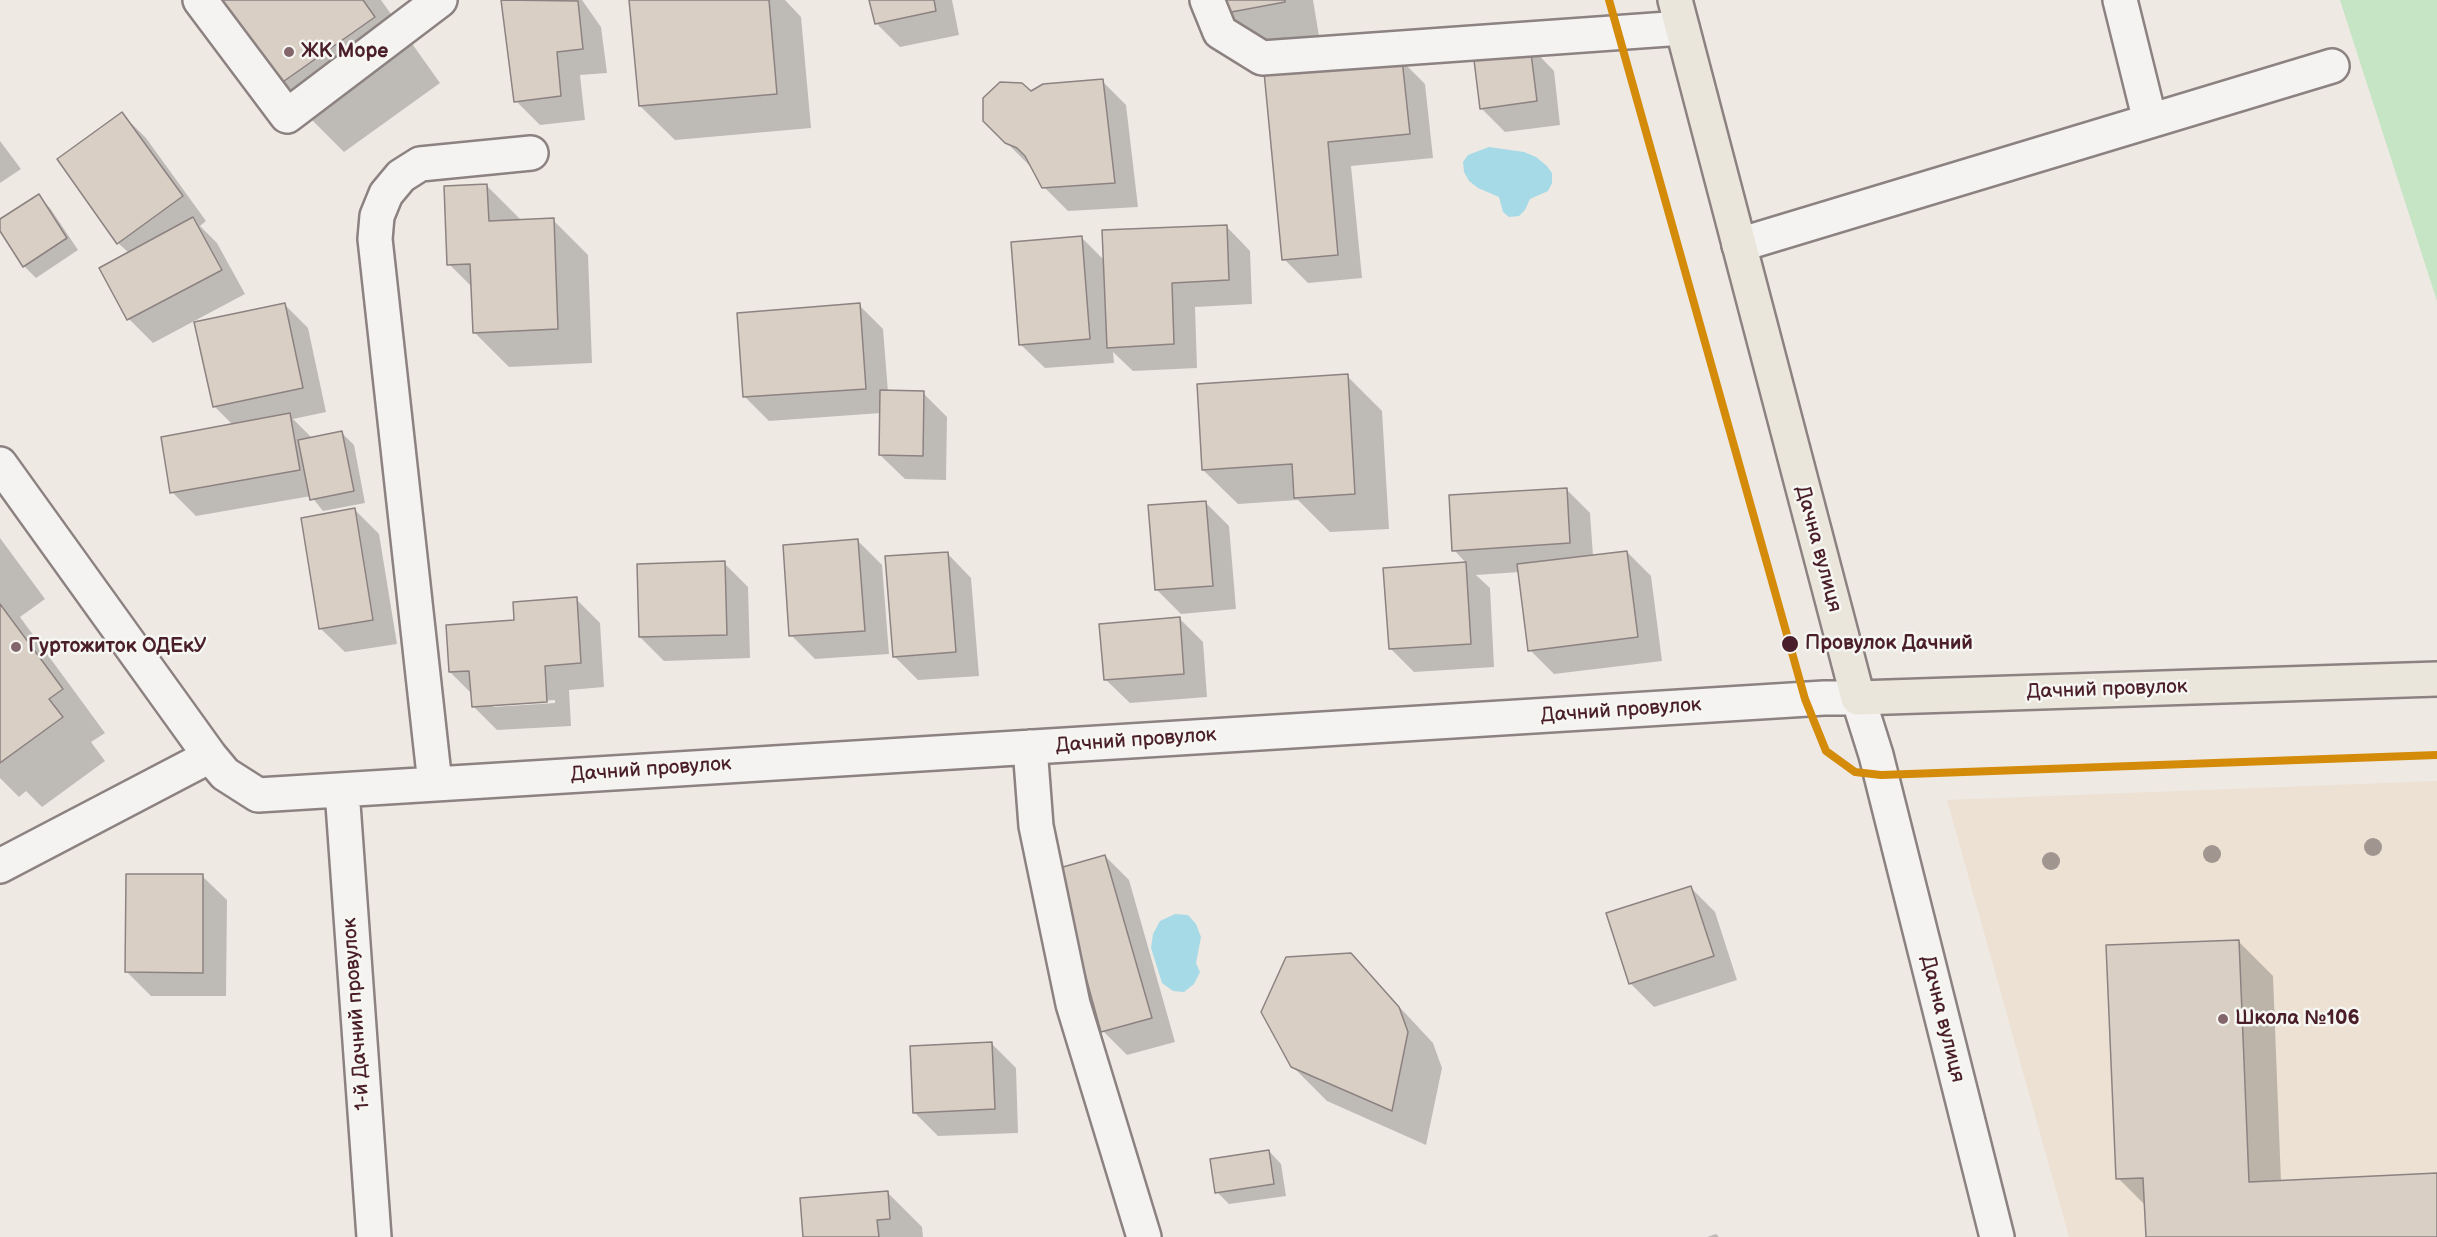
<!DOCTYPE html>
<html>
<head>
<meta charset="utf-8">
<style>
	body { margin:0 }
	canvas { display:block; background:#eee9e3 }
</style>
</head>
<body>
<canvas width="2437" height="1237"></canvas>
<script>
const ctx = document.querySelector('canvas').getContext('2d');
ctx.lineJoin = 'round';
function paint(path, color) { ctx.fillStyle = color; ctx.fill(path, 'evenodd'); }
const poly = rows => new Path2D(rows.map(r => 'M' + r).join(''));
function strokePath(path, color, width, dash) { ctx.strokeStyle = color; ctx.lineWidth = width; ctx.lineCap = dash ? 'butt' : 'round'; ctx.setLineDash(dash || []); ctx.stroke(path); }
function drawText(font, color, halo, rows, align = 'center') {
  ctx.font = font + ' "Balsamiq Sans",sans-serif'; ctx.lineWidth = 5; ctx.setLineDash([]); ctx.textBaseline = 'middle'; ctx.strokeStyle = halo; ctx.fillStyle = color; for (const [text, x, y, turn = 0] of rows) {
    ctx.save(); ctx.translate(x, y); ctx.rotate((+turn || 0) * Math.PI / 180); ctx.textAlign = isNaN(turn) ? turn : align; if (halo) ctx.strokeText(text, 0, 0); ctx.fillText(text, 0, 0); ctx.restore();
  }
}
paint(poly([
	[2437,781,2437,1237,2069,1237,1947,800]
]), '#ede1d4');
paint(poly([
	[2340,0,2437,0,2437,301]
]), '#c5e5c4');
paint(poly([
	[1489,147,1524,152,1536,157,1547,166,1552,173,1552,183,1548,191,1530,199,1525,210,1519,216,1509,217,1503,212,1499,197,1478,188,1469,181,1464,172,1463,162,1468,155],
	[1175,914,1188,915,1196,924,1201,937,1196,963,1200,972,1194,984,1184,992,1173,991,1162,983,1151,948,1153,934,1160,921]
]), '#a7dae7');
paint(poly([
	[217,0,381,0,440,83,344,152,278,86],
	[502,0,582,0,601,27,607,73,580,75,585,120,540,125,516,101],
	[631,0,785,0,801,17,811,128,675,140,640,106],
	[871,0,952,0,959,35,900,47,876,23],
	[1226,0,1313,0,1319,36,1262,47,1228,12],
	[1530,46,1554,71,1560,125,1505,132,1481,108],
	[1401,60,1425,84,1433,158,1351,166,1362,278,1308,283,1284,259,1266,74],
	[1102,81,1126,105,1138,207,1068,211,1044,187,1031,167,984,120],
	[122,114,146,138,206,221,200,226,217,243,245,294,153,343,129,319,129,253,118,243],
	[0,141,21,169,0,183],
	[487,186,522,221,553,220,588,255,592,363,509,367,474,332,473,288,449,264],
	[38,196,50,208,78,250,36,278,24,266,0,228,0,221],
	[1226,226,1250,251,1252,304,1195,307,1197,368,1133,371,1113,352,1114,363,1045,368,1020,344,1082,238,1105,261],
	[284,304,308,328,326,412,293,419,313,439,342,433,354,445,365,503,323,511,311,496,196,516,172,492,233,425,214,406],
	[859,305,883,329,888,392,923,393,947,417,946,480,905,479,880,455,881,413,769,421,744,396],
	[1347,376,1382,411,1389,529,1330,532,1298,500,1238,504,1203,470],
	[1566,489,1590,513,1593,556,1627,552,1651,576,1662,661,1554,674,1530,650,1520,572,1476,575,1490,588,1494,667,1414,672,1390,648,1385,569,1467,564,1454,550],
	[1205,502,1229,526,1236,609,1181,614,1157,590],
	[355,510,379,534,397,644,345,652,320,628],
	[0,538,45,599,20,617,105,733,91,742,105,761,42,807,26,791,19,797,0,778],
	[858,541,882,565,889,654,815,659,791,635],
	[947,553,971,578,979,676,918,680,894,656],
	[724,563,748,587,750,658,664,661,640,637],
	[576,599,600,623,604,687,569,690,571,726,497,730,473,706,472,694,450,672,515,621],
	[555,700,555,703,493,707,493,704],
	[1179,618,1203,642,1207,697,1130,703,1105,679],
	[1105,856,1129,880,1175,1042,1127,1055,1103,1031],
	[202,876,227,900,226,996,151,996,127,972],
	[1691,888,1715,912,1737,980,1654,1007,1630,983],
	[2238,941,2273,976,2281,1182,2437,1175,2437,1237,2147,1237,2146,1206,2118,1178],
	[1351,955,1433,1043,1442,1068,1426,1145,1327,1101,1292,1066],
	[992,1044,1016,1068,1018,1133,938,1136,914,1112],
	[1269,1151,1281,1164,1286,1196,1229,1204,1217,1192],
	[887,1192,922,1227,923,1237,804,1237],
	[1716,1234,1719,1237,1707,1237]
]), '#0003');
const building = poly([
	[216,0,363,0,375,17,277,86,216,0],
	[501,0,578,1,583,49,557,52,561,96,514,102,501,0],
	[629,0,769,0,777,94,639,106,629,0],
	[869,0,934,0,936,11,875,24,869,0],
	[1224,0,1285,0,1285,2,1226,13,1224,0],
	[1530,45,1537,101,1480,109,1473,52,1530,45],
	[1402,59,1410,134,1328,142,1338,255,1282,260,1264,72,1402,59],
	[1103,79,1115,183,1042,188,1025,156,1017,148,1005,143,983,121,983,98,1000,82,1022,83,1031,91,1043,84,1103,79],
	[122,112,183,196,117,244,57,159,122,112],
	[487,184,489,221,554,218,558,329,473,333,470,264,447,265,444,186,487,184],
	[39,194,67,238,23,267,0,231,0,219,39,194],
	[193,217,222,270,127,320,99,268,193,217],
	[1227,225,1229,280,1172,283,1174,344,1107,348,1102,230,1227,225],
	[1082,236,1090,339,1019,345,1011,242,1082,236],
	[285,303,303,388,213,407,194,322,285,303],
	[860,303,866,389,743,397,737,313,860,303],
	[1348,374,1355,494,1294,498,1292,464,1202,470,1197,384,1348,374],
	[880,390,924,391,923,456,879,455,880,390],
	[290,413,300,470,170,493,161,437,290,413],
	[342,431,354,491,310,500,298,440,342,431],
	[1567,488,1570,543,1452,551,1449,495,1567,488],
	[1206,501,1213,586,1155,590,1148,505,1206,501],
	[355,508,373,620,319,629,301,518,355,508],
	[858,539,865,631,789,636,783,545,858,539],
	[1627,551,1638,637,1528,651,1517,564,1627,551],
	[948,552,956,652,893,657,885,556,948,552],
	[725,561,727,635,639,637,637,564,725,561],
	[1466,562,1471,644,1389,649,1383,568,1466,562],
	[577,597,581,663,545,666,547,702,472,707,469,671,449,672,446,625,514,620,513,602,577,597],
	[0,604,63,689,49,699,63,717,0,763,0,604],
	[1180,617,1184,674,1104,680,1099,624,1180,617],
	[1105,855,1152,1018,1101,1032,1056,869,1105,855],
	[126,874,203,874,203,973,125,972,126,874],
	[1691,886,1714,956,1629,984,1606,913,1691,886],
	[2239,940,2249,1182,2437,1173,2437,1237,2146,1237,2143,1178,2116,1179,2106,945,2239,940],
	[1351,953,1399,1007,1408,1032,1392,1111,1291,1067,1261,1012,1286,957,1351,953],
	[992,1042,995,1109,913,1113,910,1046,992,1042],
	[1269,1150,1274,1184,1215,1193,1210,1159,1269,1150],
	[888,1191,890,1219,877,1220,879,1237,803,1237,800,1198,888,1191]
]);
paint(building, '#d9cfc5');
strokePath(building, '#8c8281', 1.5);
const minor = poly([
	[200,0,287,116,440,0],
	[1207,0,1220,32,1262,58,1682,28],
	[2120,0,2150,121],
	[1739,245,2332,66],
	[0,464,210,756,225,774,258,795,1824,698,1858,698,1876,755,1997,1237],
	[1030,747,1036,826,1073,1004,1144,1237],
	[435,784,375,239,377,216,386,194,401,176,420,164,531,153],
	[342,790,374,1237],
	[0,866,210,756]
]);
const major = poly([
	[1675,0,1858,698,2437,679]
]);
strokePath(minor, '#8c8281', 38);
strokePath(major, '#8c8281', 38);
strokePath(minor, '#f4f3f1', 33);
strokePath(major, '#ebe6dc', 33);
strokePath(poly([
	[1609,0,1805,699,1826,751,1855,772,1881,775,2437,755]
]), '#d48b09', 8);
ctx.fillStyle = '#a0958f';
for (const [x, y] of [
	[2373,847],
	[2212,854],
	[2051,861]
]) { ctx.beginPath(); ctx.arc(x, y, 9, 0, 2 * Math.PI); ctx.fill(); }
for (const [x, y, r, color] of [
	[289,52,6,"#83666b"],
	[1790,644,9,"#4a1f2b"],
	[16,647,6,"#83666b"],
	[2223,1019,6,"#83666b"]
]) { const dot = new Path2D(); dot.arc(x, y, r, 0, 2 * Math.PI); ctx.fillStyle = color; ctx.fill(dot); strokePath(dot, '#f6f6f2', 2); }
drawText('bold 20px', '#4a1f2b', '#f6f6f2', [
	["ЖК Море",301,52],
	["Гуртожиток ОДЕкУ",28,647],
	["Школа №106",2235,1019]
], 'left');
drawText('20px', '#4a1f2b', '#f6f6f2', [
	["Дачна вулиця",1818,549,75],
	["Дачний провулок",2107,690,-2],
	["Дачний провулок",1621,711,-4],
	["Дачний провулок",1136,741,-4],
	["Дачний провулок",651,770,-4],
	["1-й Дачний провулок",357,1014,-94],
	["Дачна вулиця",1942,1019,76]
]);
drawText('bold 20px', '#4a1f2b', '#f6f6f2', [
	["Провулок Дачний",1805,644]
], 'left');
</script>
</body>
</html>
